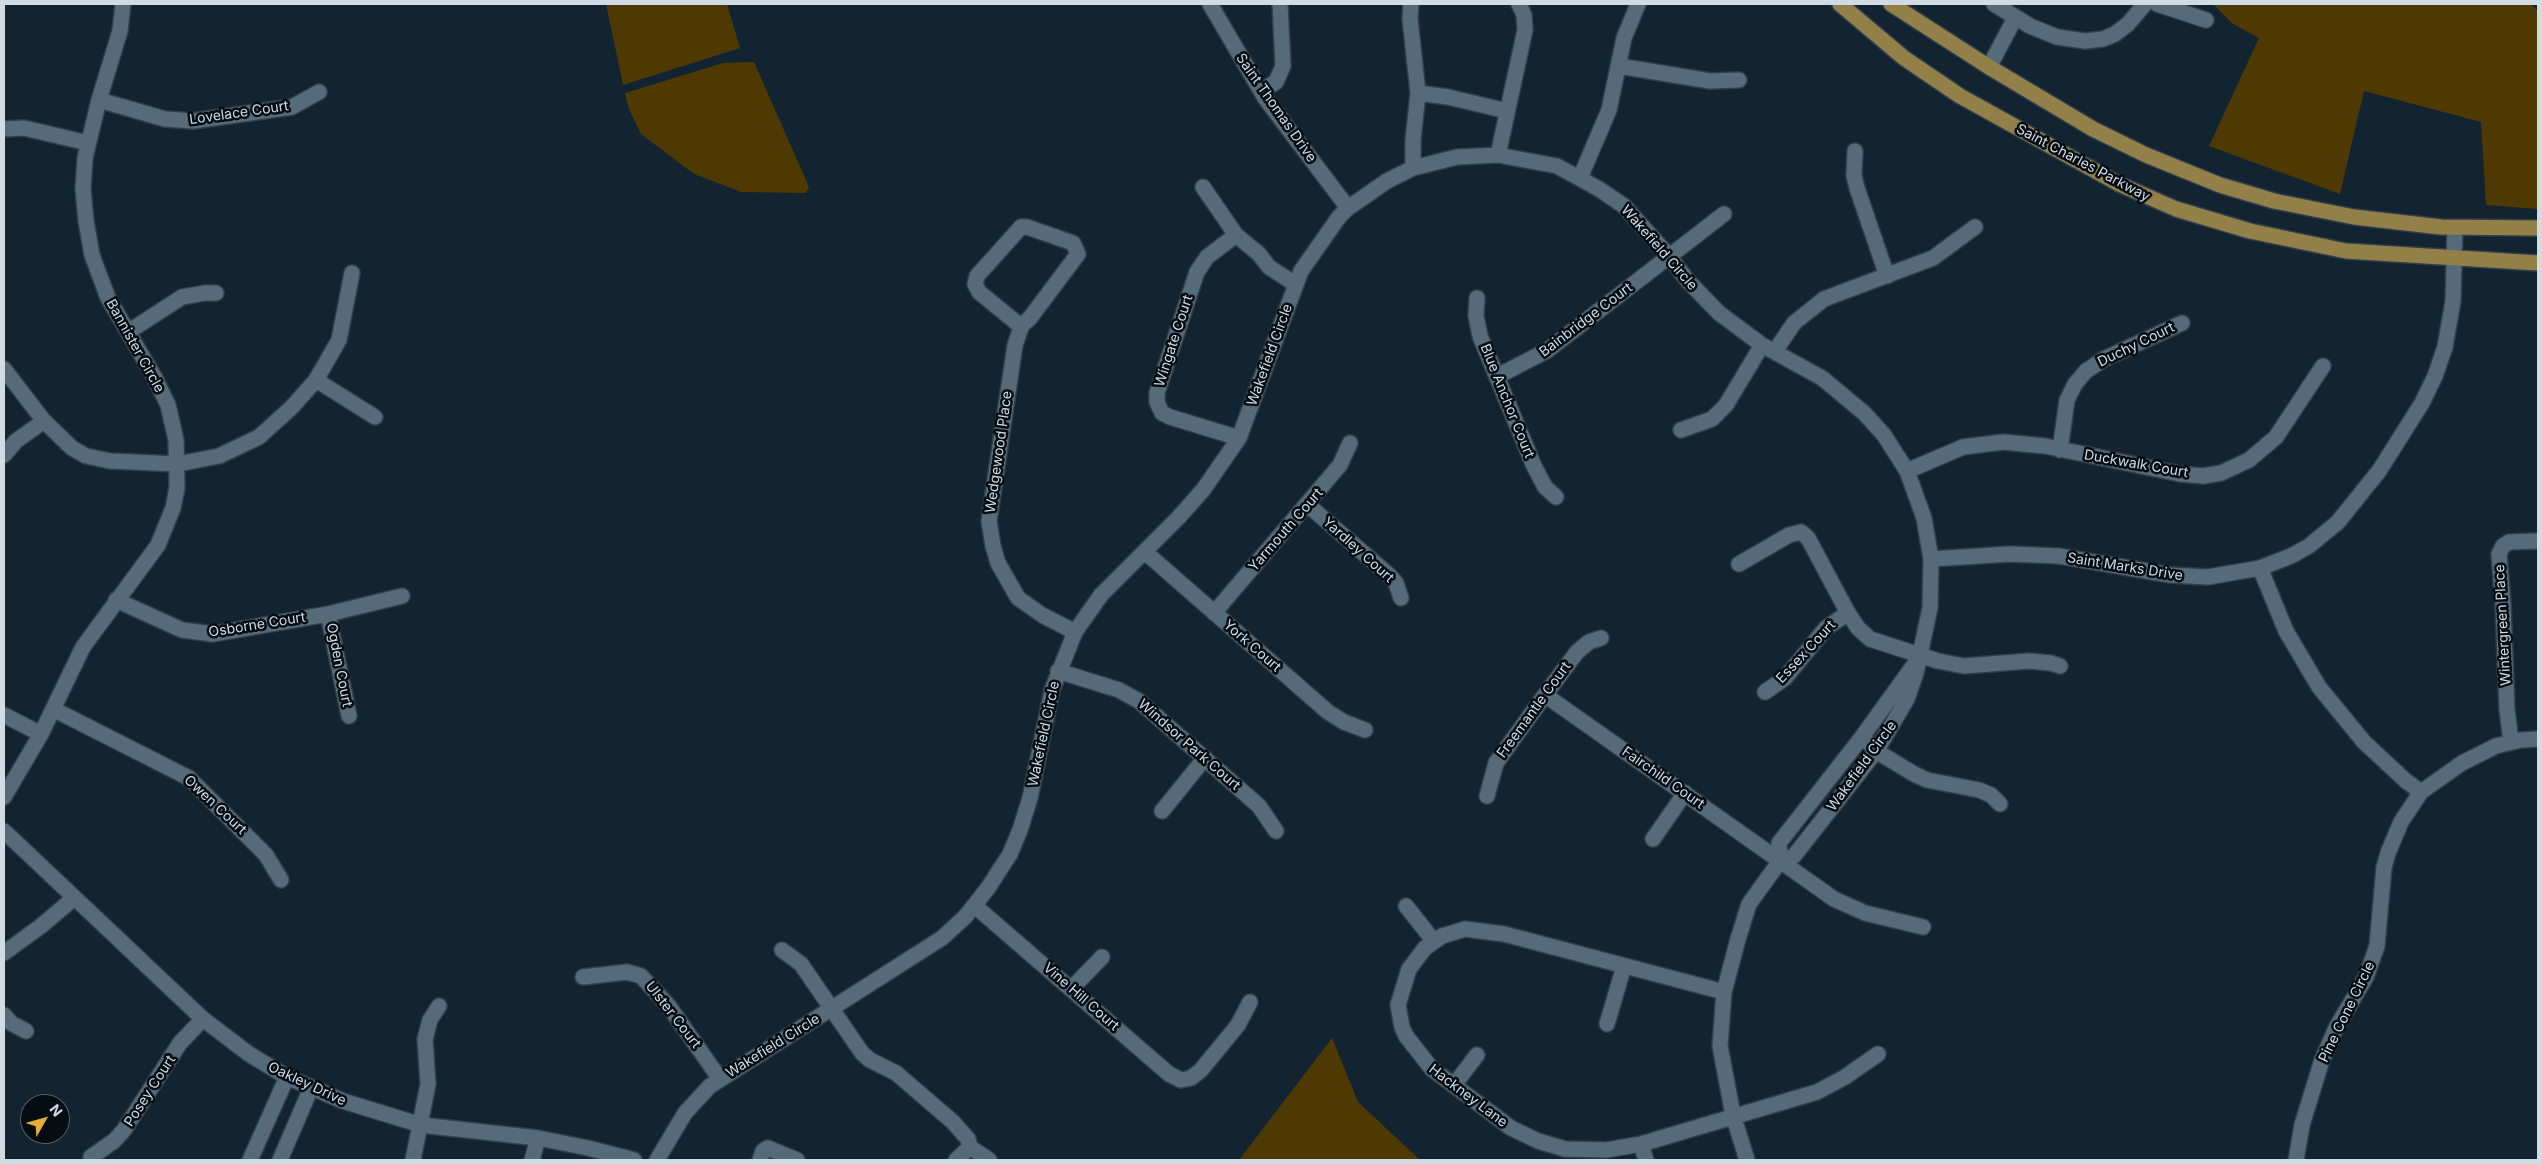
<!DOCTYPE html>
<html>
<head>
<meta charset="utf-8">
<style>
	body { margin:0 }
	#map { position:relative; width:2542px; height:1164px; overflow:hidden; background:#122431; font-family:Inter,sans-serif }
	canvas { display:block }
	.frame { position:absolute; inset:0; border:5px solid #d0dbe4; pointer-events:none }
	.north { position:absolute; left:20px; top:1094px; width:50px; height:50px; box-sizing:border-box; background:#050c12; border:1px solid #565f66; border-radius:50%; rotate:52deg; font-size:14px; font-weight:700; line-height:20px; text-align:center; color:#d0dbe4 }
	.north::after { content:''; display:block; margin:auto; width:18px; height:22px; background:#e4ae35; clip-path:polygon(50% 0,100% 100%,50% 72%,0 100%) }
</style>
</head>
<body>
<div id="map">
<canvas width="2542" height="1164"></canvas>
<div class="frame"></div>
<div class="north">N</div>
</div>
<script>
const ctx = document.querySelector('canvas').getContext('2d');
ctx.lineJoin = 'round';
function paint(path, color) { ctx.fillStyle = color; ctx.fill(path, 'evenodd'); }
const poly = rows => new Path2D(rows.map(r => 'M' + r).join(''));
function strokePath(path, color, width, dash) { ctx.strokeStyle = color; ctx.lineWidth = width; ctx.lineCap = dash ? 'butt' : 'round'; ctx.setLineDash(dash || []); ctx.stroke(path); }
function drawText(font, color, halo, rows, align = 'center') {
  ctx.font = font + ' Inter,sans-serif'; ctx.lineWidth = 5; ctx.setLineDash([]); ctx.textBaseline = 'middle'; ctx.strokeStyle = halo; ctx.fillStyle = color; for (const [text, x, y, turn = 0] of rows) {
    ctx.save(); ctx.translate(x, y); ctx.rotate((+turn || 0) * Math.PI / 180); ctx.textAlign = isNaN(turn) ? turn : align; if (halo) ctx.strokeText(text, 0, 0); ctx.fillText(text, 0, 0); ctx.restore();
  }
}
paint(poly([
	[606,4,727,4,740,48,623,85],
	[2213,4,2530,4,2538,10,2538,209,2486,205,2481,122,2364,91,2340,194,2209,146,2259,38,2233,24],
	[754,62,809,187,806,193,741,192,694,174,641,134,629,109,625,93,723,63],
	[1332,1038,1358,1102,1420,1160,1239,1160]
]), '#4f3903');
const minor = poly([
	[1210,4,1265,98,1348,208],
	[1411,4,1410,19,1418,93,1413,140,1413,168],
	[1994,4,2030,26,2057,37,2085,41,2103,39,2115,34,2128,24,2145,4],
	[2157,4,2206,20],
	[1619,66,1710,81,1739,80],
	[1989,67,2015,18],
	[1261,91,1276,82,1283,66,1280,4],
	[1418,93,1448,97,1507,111],
	[99,100,165,119,193,121,292,107,319,92],
	[4,129,24,128,88,143],
	[1855,151,1854,176,1857,188,1887,276],
	[1498,155,1525,30,1524,15,1519,4],
	[1580,178,1609,110,1624,38,1638,4],
	[1203,187,1236,235,1259,254,1269,267,1295,284],
	[1021,227,1027,227,1073,243,1078,254,1030,318,1022,325,1018,324,979,292,975,284,977,276,1021,227],
	[1236,235,1207,257,1197,272,1157,393,1157,402,1162,413,1170,417,1239,438],
	[1477,298,1476,316,1480,336,1534,466,1545,487,1556,497],
	[1022,325,1015,345,989,521,993,546,998,563,1018,598,1042,615,1075,632],
	[128,332,182,297,205,293,216,293],
	[1775,351,1794,323,1824,299,1933,258,1975,227],
	[4,369,44,421,72,448,86,456,110,461,178,464,219,456,259,437,292,407,316,380,339,340,352,273],
	[1498,376,1548,350,1724,214],
	[316,380,375,417],
	[1681,430,1712,419,1726,405,1762,345],
	[2060,450,2067,400,2075,384,2086,371,2104,359,2182,323],
	[4,455,16,441,44,421],
	[1907,471,1963,447,2003,442,2045,446,2180,474,2203,476,2221,473,2249,460,2276,437,2323,366],
	[1308,505,1390,576,1396,583,1401,598],
	[1145,552,1328,712,1344,722,1365,730],
	[1931,559,2010,554,2059,556,2170,575,2208,577,2260,568,2291,556,2309,546,2338,522,2379,471,2422,403,2435,376,2445,347,2453,301,2455,228],
	[1739,564,1789,535,1801,532,1808,538,1848,613,1858,628,1870,639,1938,661,1964,666,2029,661,2051,663,2060,666],
	[2260,568,2286,631,2319,687,2364,742,2406,781,2421,792],
	[116,600,182,630,213,634,328,614,402,596],
	[1214,613,1340,465,1350,443],
	[328,614,349,716],
	[1058,671,1119,690,1139,701,1259,806,1276,831],
	[1765,692,1785,678,1826,628,1848,613],
	[1545,695,1834,899,1865,913,1923,927],
	[53,709,189,778,266,855,281,880],
	[4,715,41,734],
	[2511,742,2507,710,2503,604,2499,554,2503,546,2509,542,2538,541],
	[1869,743,1881,754,1914,774,1927,780,1979,790,1991,795,2000,804],
	[1487,796,1496,763,1545,695,1577,652,1589,642,1601,638],
	[4,797,41,734,83,647,158,545,173,508,177,488,176,440,168,405,155,378,108,298,92,255,86,221,83,189,85,158,99,100,120,31,123,4],
	[1162,811,1205,758],
	[4,831,203,1019,249,1054,287,1077,343,1101,421,1125,538,1138,588,1148,634,1160],
	[1653,839,1685,793],
	[1780,861,1779,843,1862,737,1914,665],
	[975,906,1169,1074,1181,1080,1191,1078,1201,1070,1238,1025,1250,1002],
	[1406,906,1433,940],
	[782,950,801,964,862,1053,870,1060,896,1073,953,1122,968,1139,970,1147],
	[4,953,41,926,73,899],
	[583,977,627,972,641,976,668,1005,720,1079],
	[1071,989,1102,957],
	[1724,992,1504,934,1465,929,1442,936,1425,948,1409,969,1398,1005,1402,1027,1406,1036,1432,1069,1511,1128,1538,1141,1565,1149,1606,1150,1641,1144,1817,1092,1845,1077,1878,1054],
	[4,1015,11,1023,26,1031],
	[1607,1024,1624,966],
	[1454,1085,1477,1055],
	[1641,1144,1646,1160],
	[91,1157,114,1141,124,1130,180,1043,203,1019],
	[250,1160,287,1077],
	[280,1160,311,1088],
	[413,1160,428,1084,425,1039,430,1020,439,1006],
	[532,1160,538,1138],
	[657,1160,685,1113,710,1086,942,938,965,917,988,888,1010,854,1020,830,1030,798,1052,690,1075,632,1101,595,1179,517,1203,490,1239,438,1301,271,1339,217,1348,208,1387,181,1413,168,1457,157,1498,155,1557,166,1599,189,1624,206,1669,256,1687,280,1719,313,1762,345,1822,378,1864,413,1884,435,1907,471,1924,518,1931,559,1930,608,1916,673,1907,699,1877,750,1794,856,1780,861,1749,904,1738,939,1724,992,1720,1046,1733,1115,1747,1160],
	[760,1160,763,1151,768,1148,797,1160],
	[956,1160,970,1147,989,1160],
	[2296,1160,2302,1125,2322,1060,2336,1028,2366,977,2377,946,2384,867,2388,853,2401,822,2421,792,2462,763,2496,746,2521,740,2538,739]
]);
const major = poly([
	[1840,4,1904,58,1960,96,2119,184,2176,209,2250,231,2346,251,2538,263],
	[1891,4,1989,67,2093,129,2146,155,2220,185,2274,201,2354,217,2441,227,2538,228]
]);
strokePath(minor, '#323e49', 18);
strokePath(major, '#323e49', 18);
strokePath(minor, '#566b7a', 15);
strokePath(major, '#938049', 15);
drawText('14px', '#d0dbe4', '#050c12', [
	["Saint Thomas Drive",1276,108,55],
	["Lovelace Court",239,113,-8],
	["Saint Charles Parkway",2083,163,28],
	["Wakefield Circle",1659,248,49],
	["Bainbridge Court",1586,320,-37],
	["Wingate Court",1174,341,-72],
	["Duchy Court",2136,345,-26],
	["Bannister Circle",135,346,61],
	["Wakefield Circle",1270,355,-70],
	["Blue Anchor Court",1507,401,68],
	["Wedgewood Place",999,452,-82],
	["Duckwalk Court",2136,464,10],
	["Yarmouth Court",1286,530,-49],
	["Yardley Court",1358,550,42],
	["Saint Marks Drive",2125,567,9],
	["Osborne Court",257,625,-9],
	["Wintergreen Place",2503,625,-93],
	["York Court",1252,646,41],
	["Essex Court",1806,652,-47],
	["Ogden Court",339,665,79],
	["Freemantle Court",1534,710,-54],
	["Wakefield Circle",1044,734,-78],
	["Windsor Park Court",1189,745,41],
	["Wakefield Circle",1862,766,-54],
	["Fairchild Court",1663,778,35],
	["Owen Court",215,805,43],
	["Vine Hill Court",1081,997,41],
	["Pine Cone Circle",2347,1012,-64],
	["Ulster Court",673,1015,52],
	["Wakefield Circle",773,1046,-32],
	["Oakley Drive",307,1084,25],
	["Posey Court",150,1091,-57],
	["Hackney Lane",1468,1096,37]
]);
</script>
</body>
</html>
